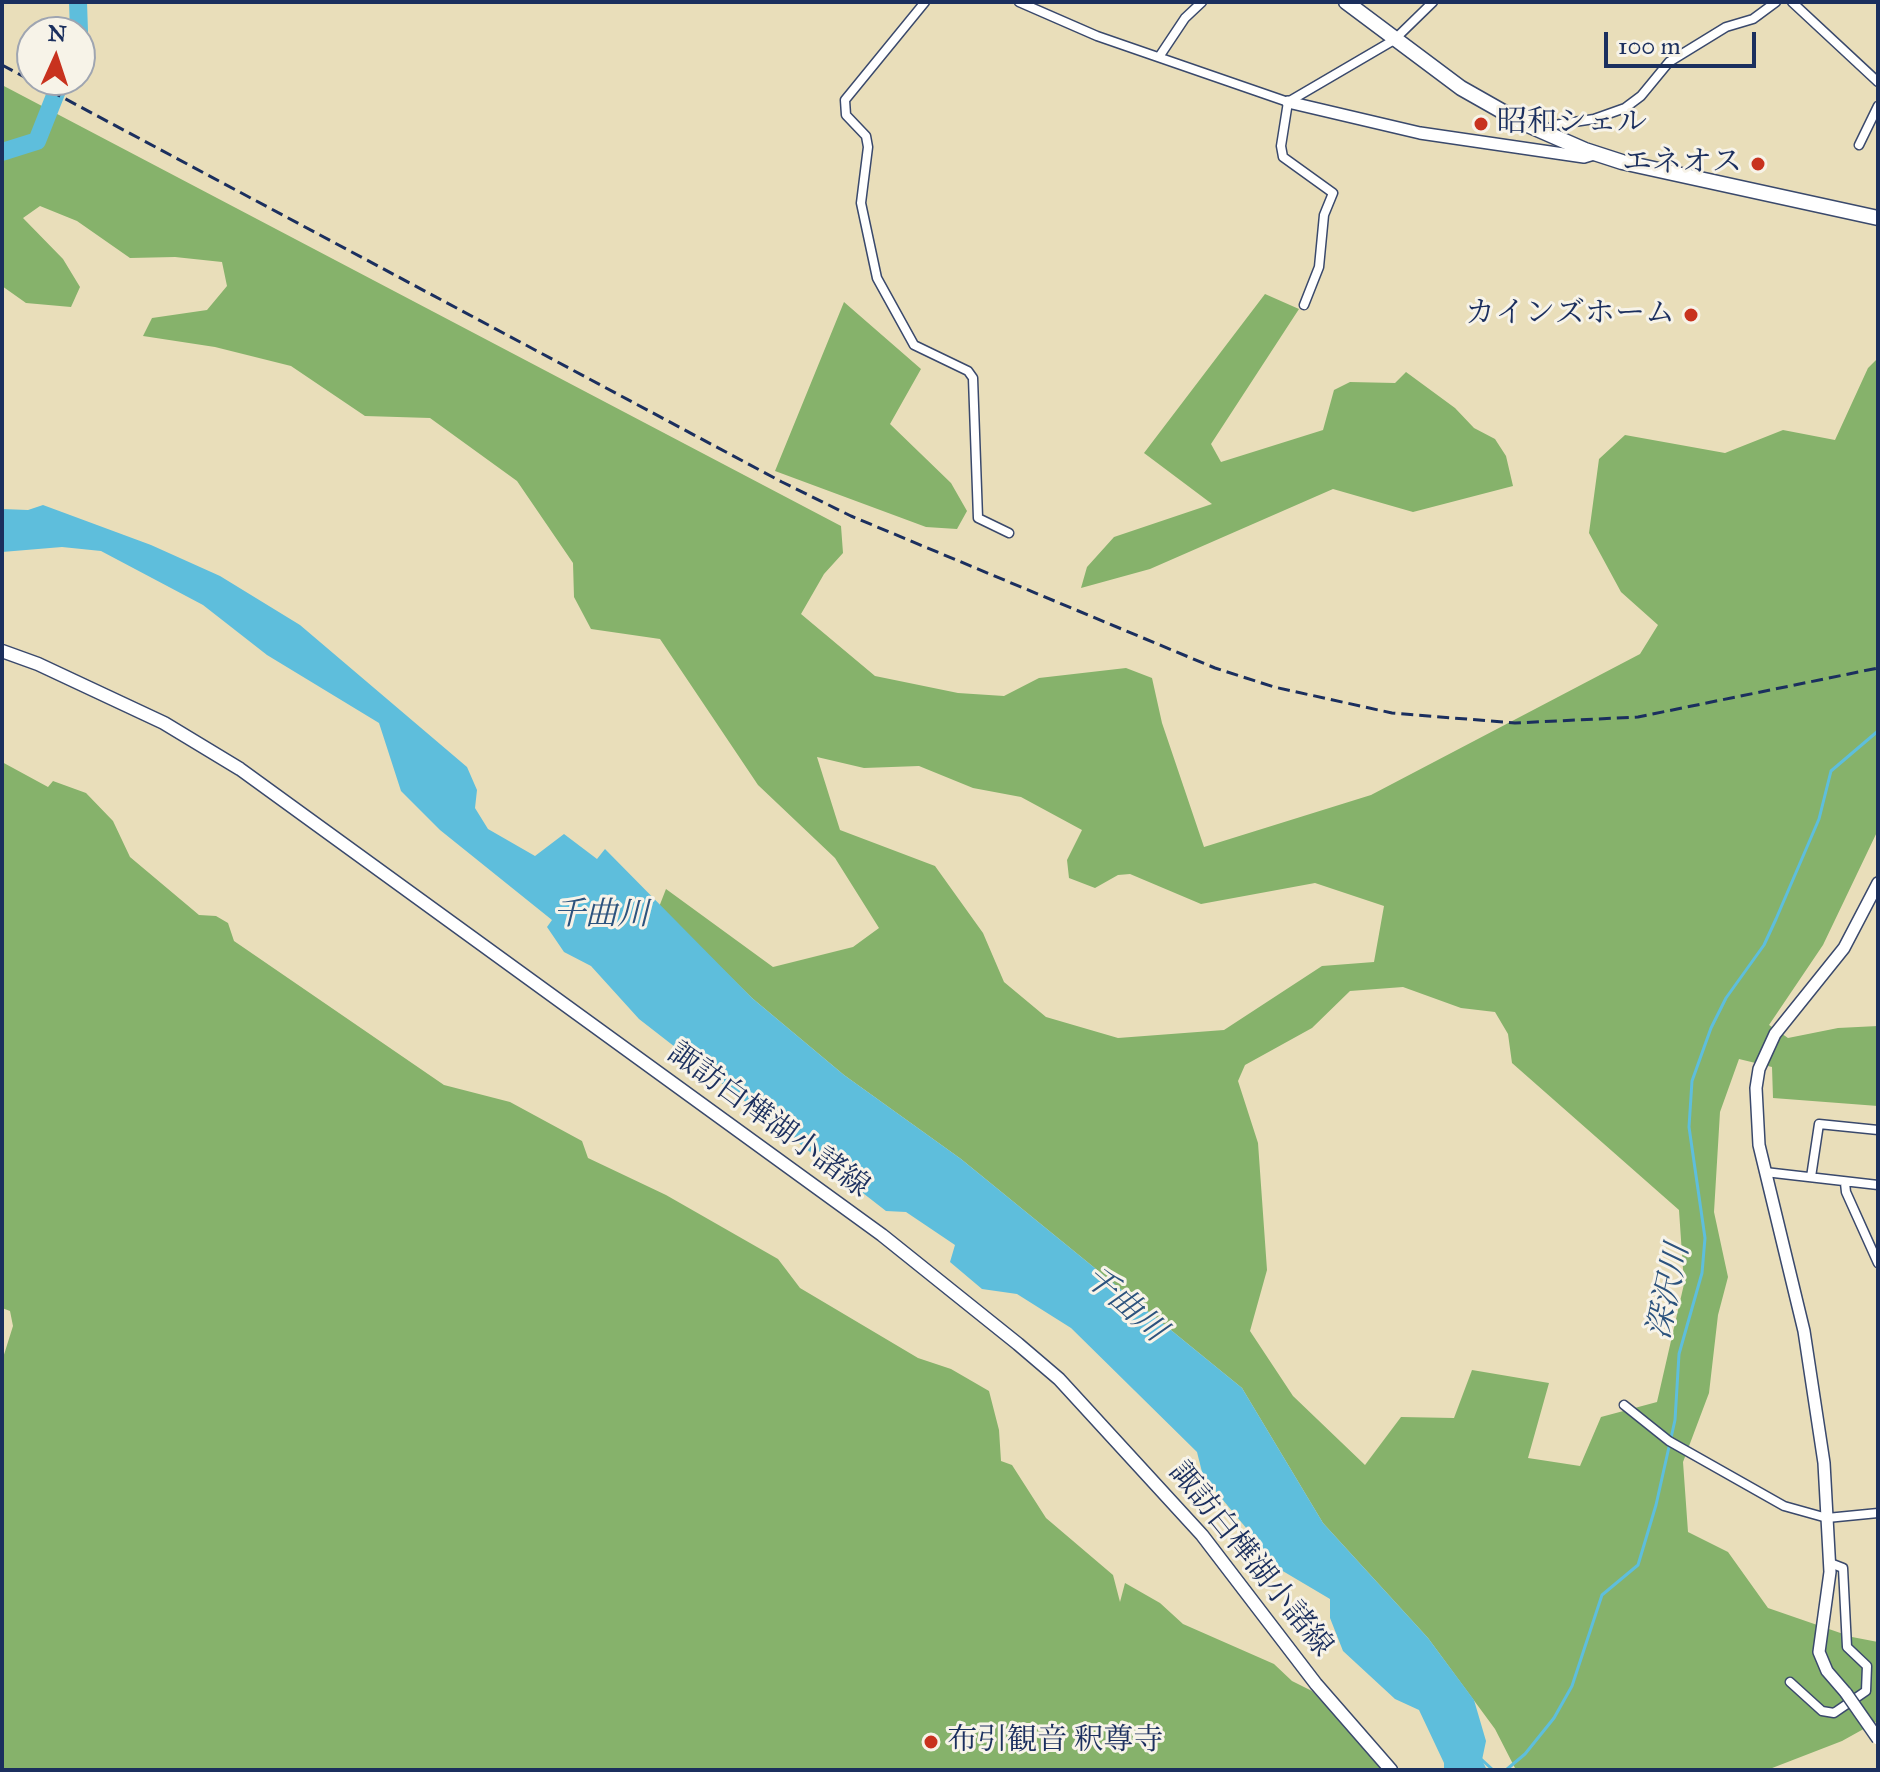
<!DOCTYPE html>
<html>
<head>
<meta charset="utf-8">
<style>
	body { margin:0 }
	#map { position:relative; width:1880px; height:1772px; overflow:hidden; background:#e9deba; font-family:"IM FELL Great Primer",serif }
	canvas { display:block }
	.frame { position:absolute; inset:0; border:4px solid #1b2f5e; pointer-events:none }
	.north { position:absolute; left:16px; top:16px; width:80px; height:80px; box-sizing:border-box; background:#f7f3e8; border:2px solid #9fa5b1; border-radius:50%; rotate:3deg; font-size:22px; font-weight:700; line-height:32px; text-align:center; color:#1b2f5e }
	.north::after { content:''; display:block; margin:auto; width:28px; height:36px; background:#c8321e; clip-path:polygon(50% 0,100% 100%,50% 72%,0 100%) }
	.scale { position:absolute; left:1604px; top:32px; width:152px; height:36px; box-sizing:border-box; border:4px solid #1b2f5e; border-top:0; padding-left:10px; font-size:24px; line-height:28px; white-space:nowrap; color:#1b2f5e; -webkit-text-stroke:6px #f7f3e8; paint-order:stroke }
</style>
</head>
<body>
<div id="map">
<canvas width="1880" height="1772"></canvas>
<div class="frame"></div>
<div class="north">N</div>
<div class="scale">100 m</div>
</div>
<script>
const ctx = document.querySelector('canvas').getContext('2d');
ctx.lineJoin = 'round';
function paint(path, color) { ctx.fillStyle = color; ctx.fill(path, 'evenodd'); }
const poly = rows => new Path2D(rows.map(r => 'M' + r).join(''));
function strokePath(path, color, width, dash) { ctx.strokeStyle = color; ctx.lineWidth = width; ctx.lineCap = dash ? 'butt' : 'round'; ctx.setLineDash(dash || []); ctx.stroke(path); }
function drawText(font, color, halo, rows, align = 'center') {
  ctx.font = font + ' "IM FELL Great Primer","Noto Serif JP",serif'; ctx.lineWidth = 6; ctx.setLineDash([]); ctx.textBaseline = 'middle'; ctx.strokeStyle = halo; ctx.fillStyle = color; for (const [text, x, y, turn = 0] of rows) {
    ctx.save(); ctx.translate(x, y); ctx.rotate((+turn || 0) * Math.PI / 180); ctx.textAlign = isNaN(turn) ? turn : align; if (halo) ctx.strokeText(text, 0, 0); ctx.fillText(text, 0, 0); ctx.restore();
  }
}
paint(poly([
	[2,85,841,526,843,553,824,574,801,614,875,676,958,693,1004,696,1039,678,1126,668,1152,678,1162,723,1204,847,1371,795,1640,654,1658,625,1621,592,1589,533,1599,459,1625,435,1725,453,1783,430,1835,440,1868,368,1878,358,1878,830,1823,945,1769,1025,1788,1038,1838,1028,1878,1026,1878,1106,1773,1098,1772,1067,1739,1059,1720,1112,1714,1212,1728,1277,1718,1315,1709,1393,1683,1462,1688,1532,1728,1552,1768,1608,1852,1637,1878,1642,1878,1721,1842,1741,1767,1770,1516,1770,1495,1729,1428,1638,1323,1523,1242,1388,961,1159,844,1075,752,998,659,907,666,889,773,967,853,947,879,928,835,858,758,785,660,639,591,629,574,597,573,563,517,481,430,418,365,416,291,366,215,347,143,336,152,318,207,310,227,286,222,262,175,257,130,258,77,221,40,206,23,218,63,259,80,287,71,307,26,303,2,286],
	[817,757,864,768,919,766,973,788,1021,797,1082,830,1067,860,1069,878,1095,888,1118,875,1130,874,1201,904,1315,883,1384,906,1374,962,1322,966,1224,1030,1118,1038,1046,1017,1004,982,983,933,935,866,840,830],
	[1403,987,1461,1008,1495,1012,1508,1034,1512,1063,1679,1210,1684,1284,1657,1402,1601,1417,1580,1466,1528,1458,1549,1383,1472,1370,1454,1418,1401,1417,1365,1465,1293,1396,1250,1331,1267,1270,1258,1143,1238,1081,1245,1065,1312,1028,1350,991],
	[1265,294,1299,309,1211,444,1221,462,1323,430,1334,390,1350,382,1395,383,1406,372,1455,408,1474,428,1495,439,1506,456,1513,486,1413,512,1333,489,1150,569,1081,588,1087,567,1114,537,1212,504,1144,453],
	[844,302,921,369,890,424,951,483,967,511,957,529,926,527,775,471],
	[2,762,48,787,53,781,86,793,113,821,130,857,199,915,216,916,228,923,234,941,444,1085,510,1102,582,1141,588,1158,666,1195,778,1259,800,1288,918,1358,951,1369,989,1391,999,1430,1001,1461,1012,1465,1046,1518,1113,1575,1120,1602,1125,1583,1160,1603,1183,1624,1274,1664,1292,1681,1312,1691,1386,1770,2,1770,2,1361,13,1326,10,1311,2,1308]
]), '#86b26b');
paint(poly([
	[43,505,151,545,220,576,300,625,467,767,477,790,475,808,488,829,535,856,564,834,597,859,605,849,752,998,844,1075,961,1159,1242,1388,1323,1523,1428,1638,1474,1700,1486,1741,1482,1760,1487,1770,1444,1770,1444,1763,1419,1710,1395,1699,1343,1651,1330,1618,1330,1599,1281,1570,1203,1476,1197,1452,1071,1328,1017,1294,982,1289,950,1262,955,1245,906,1212,886,1211,639,1019,591,966,564,952,547,927,552,920,440,830,401,791,379,723,267,655,203,605,101,551,62,547,2,552,2,509,28,510]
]), '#5ebedc');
strokePath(poly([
	[1481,1759,1493,1770],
	[1506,1770,1525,1754,1554,1718,1572,1686,1602,1595,1638,1565,1656,1505,1675,1420,1679,1354,1702,1273,1705,1238,1689,1127,1692,1081,1711,1028,1726,998,1764,945,1776,919,1819,819,1831,771,1878,731]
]), '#5ebedc', 3);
strokePath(poly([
	[78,2,79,32],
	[2,152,37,141,60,83,69,80]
]), '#5ebedc', 18);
const street = poly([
	[925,2,845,100,846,115,866,136,868,147,861,203,877,278,914,345,968,371,973,378,978,518,1009,533],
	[1019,2,1097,36,1288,102,1394,40,1433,2],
	[1792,2,1878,82],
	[1159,57,1185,18,1202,2],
	[1288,102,1281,146,1283,157,1333,193,1324,215,1319,267,1304,305],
	[1544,132,1554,125,1594,119,1625,108,1641,96,1669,62,1726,27,1753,19,1776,2],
	[1859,145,1878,106],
	[1765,1172,1878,1185],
	[1811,1177,1819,1124,1878,1130],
	[1845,1183,1846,1192,1878,1263],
	[1624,1405,1669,1441,1784,1506,1827,1518,1878,1513],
	[1790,1682,1822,1711,1834,1713,1866,1691,1867,1666,1847,1647,1843,1568,1830,1563]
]);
const secondary = poly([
	[1288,102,1420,133,1584,157,1594,154],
	[1846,1693,1827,1671,1819,1652,1830,1572,1824,1463,1804,1331,1759,1145,1756,1088,1759,1069,1775,1034,1844,948,1878,883]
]);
const primary = poly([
	[2,651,38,664,164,723,240,769,882,1235,1018,1344,1059,1379,1202,1535,1316,1684,1391,1770]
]);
const highway = poly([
	[1346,2,1461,88,1521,122,1585,150,1622,162,1878,218]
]);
strokePath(street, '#3a496c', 11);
strokePath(secondary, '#3a496c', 14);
strokePath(primary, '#3a496c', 15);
strokePath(highway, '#3a496c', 17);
strokePath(street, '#fff', 8);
strokePath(secondary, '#fff', 11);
strokePath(primary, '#fff', 12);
strokePath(highway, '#fff', 14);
strokePath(poly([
	[2,65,782,482,851,516,1215,668,1274,687,1392,713,1515,723,1638,717,1878,668]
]), '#1b2f5e', 3, [12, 6]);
const secondaryBridge = poly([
	[1846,1693,1878,1739]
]);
strokePath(secondaryBridge, '#3a496c', 14, []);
strokePath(secondaryBridge, '#fff', 11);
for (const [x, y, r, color] of [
	[1481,124,8,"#c8321e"],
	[1758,164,8,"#c8321e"],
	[1691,315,8,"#c8321e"],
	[931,1742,8,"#c8321e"]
]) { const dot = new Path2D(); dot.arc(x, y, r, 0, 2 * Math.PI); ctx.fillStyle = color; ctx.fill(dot); strokePath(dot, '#f7f3e8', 3); }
drawText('30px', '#1b2f5e', '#f7f3e8', [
	["昭和シェル",1497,124],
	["エネオス",1742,164,"right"],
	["カインズホーム",1675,315,"right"],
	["布引観音 釈尊寺",947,1742]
], 'left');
drawText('30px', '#1b2f5e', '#f7f3e8', [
	["諏訪白樺湖小諸線",768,1121,36],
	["諏訪白樺湖小諸線",1250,1560,51]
]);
drawText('italic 32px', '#2c537e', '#f7f3e8', [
	["千曲川",601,916],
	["深沢川",1670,1292,-78],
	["千曲川",1124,1305,41]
]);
</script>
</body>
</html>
